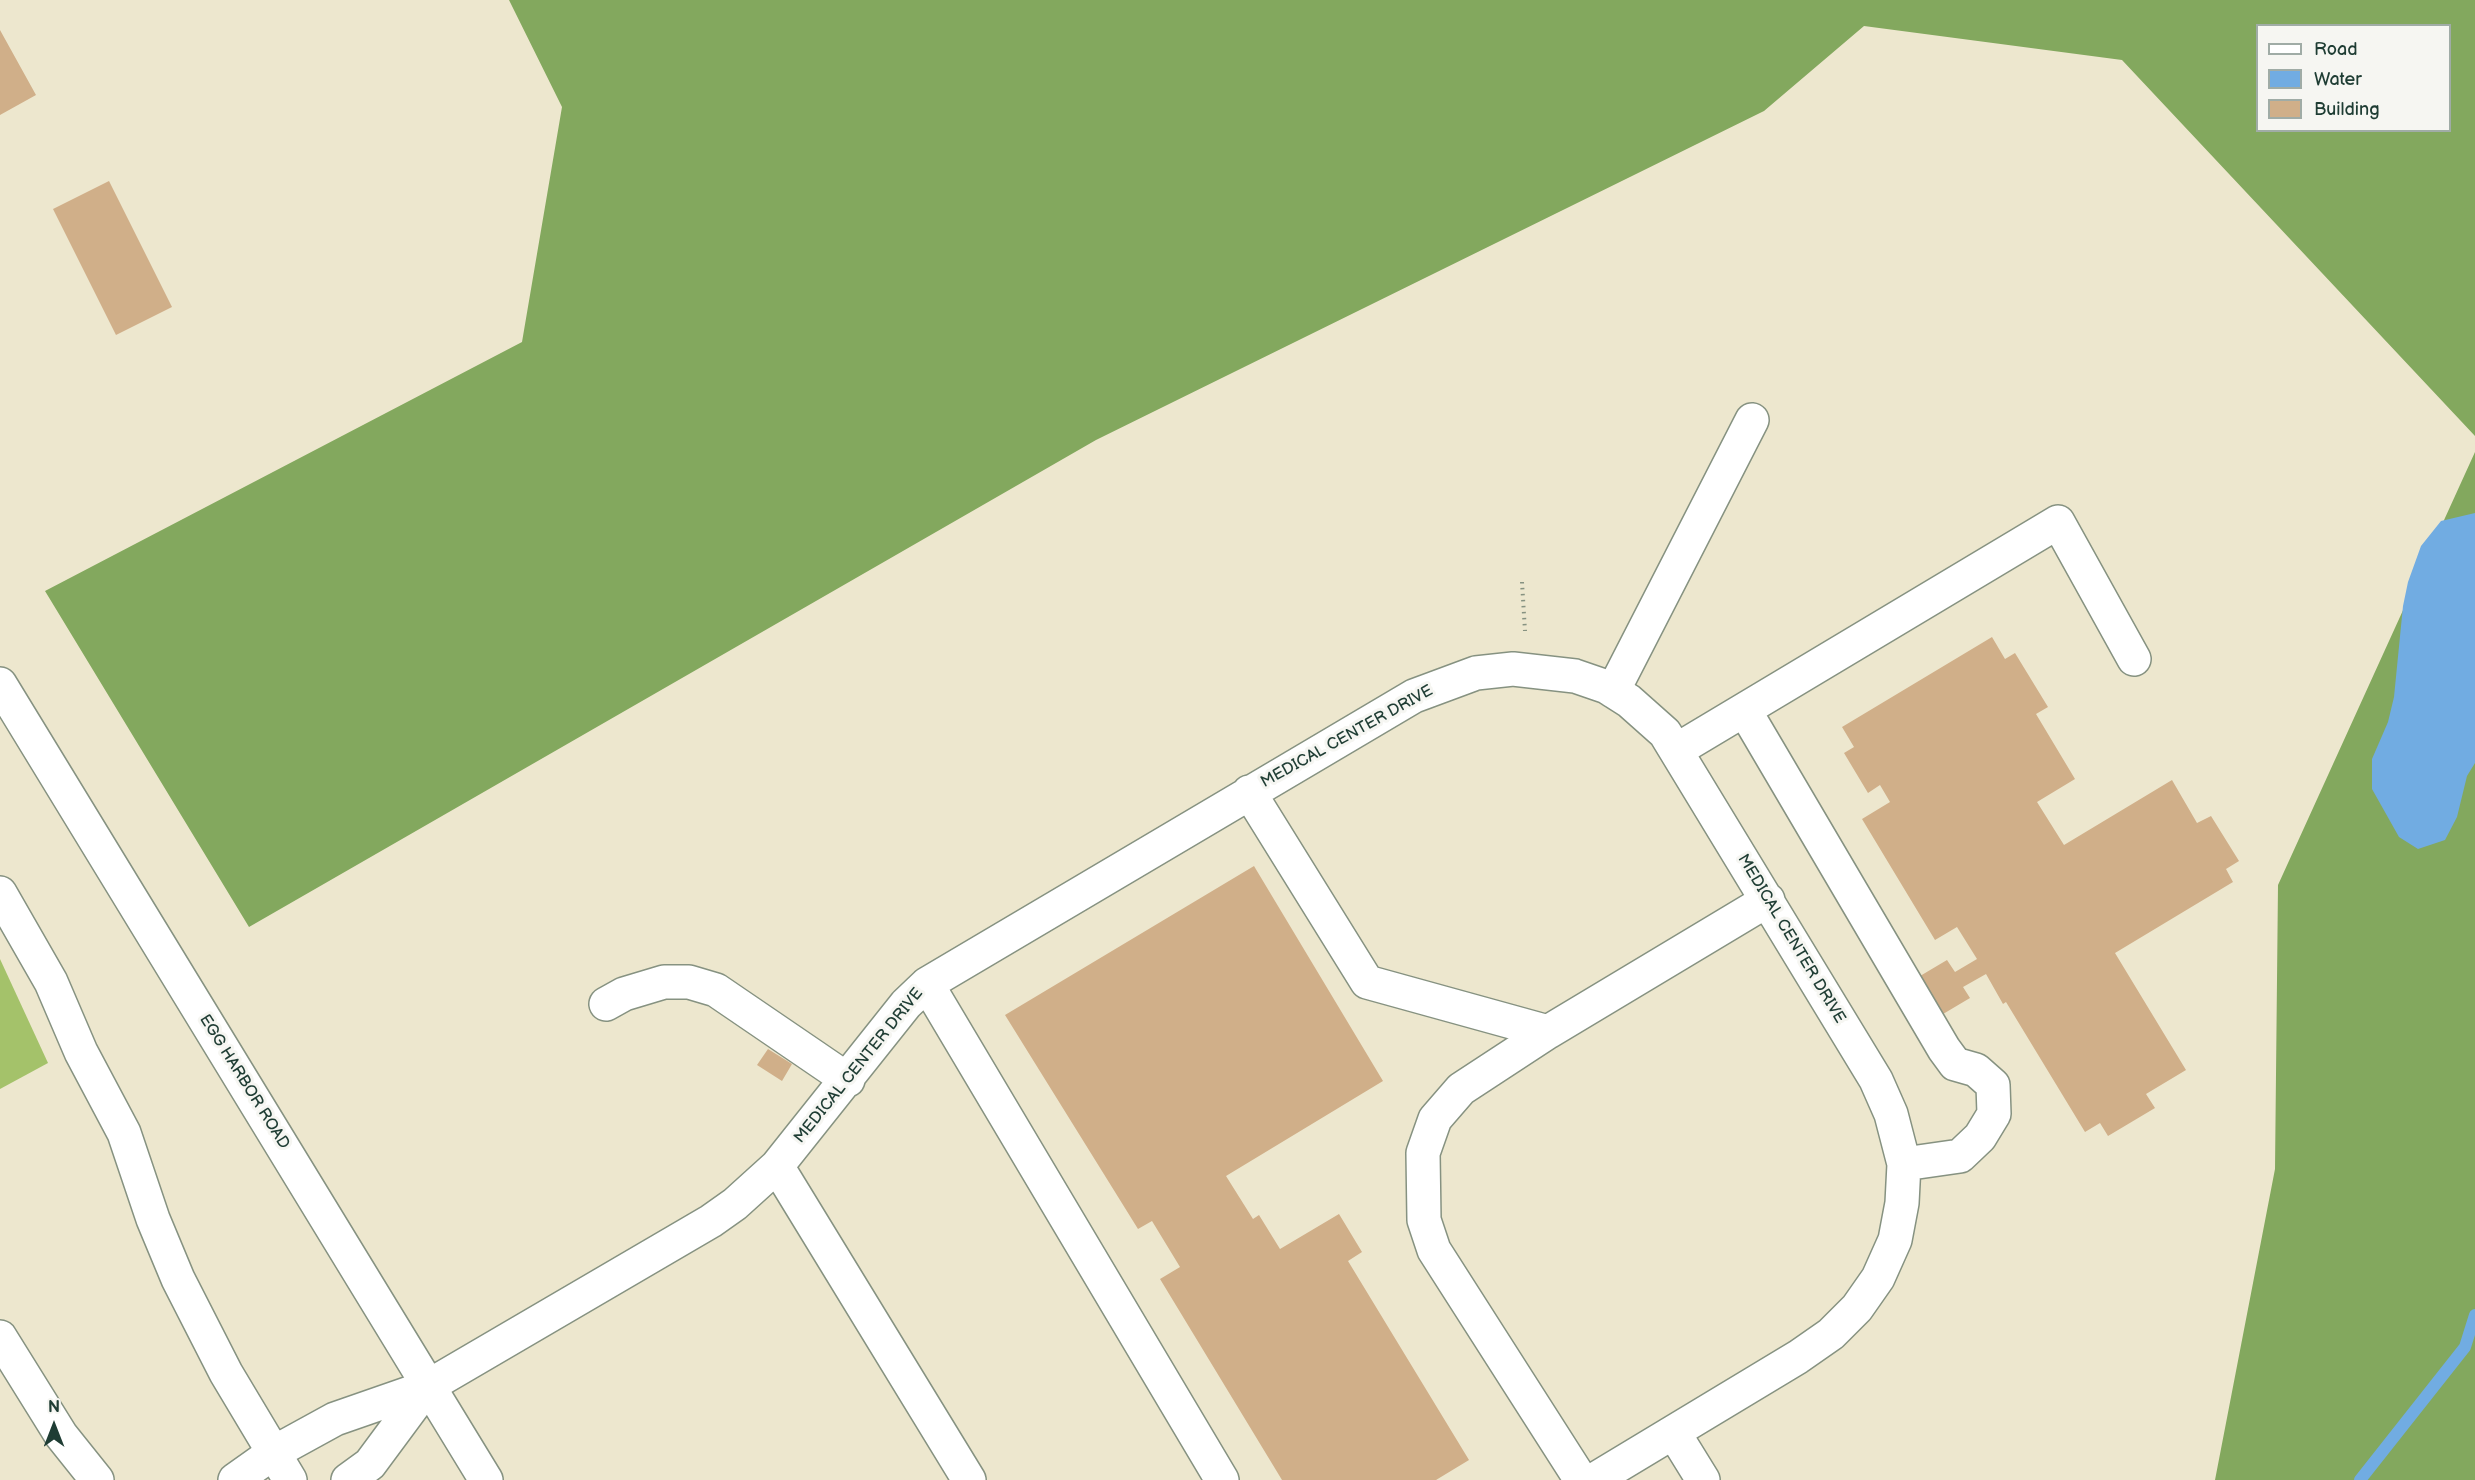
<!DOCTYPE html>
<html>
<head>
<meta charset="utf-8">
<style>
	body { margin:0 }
	#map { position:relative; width:2475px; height:1480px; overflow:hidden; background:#ede7ce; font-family:"Balsamiq Sans",sans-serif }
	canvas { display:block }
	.legend { position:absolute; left:2256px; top:24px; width:195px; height:108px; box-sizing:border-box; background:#f6f6f2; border:2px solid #a0aca6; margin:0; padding:8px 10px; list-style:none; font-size:18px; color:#1f3d34 }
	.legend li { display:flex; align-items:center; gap:12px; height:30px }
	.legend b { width:30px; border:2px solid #a0aca6 }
	.north { position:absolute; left:24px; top:1396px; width:60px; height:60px; -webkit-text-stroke:4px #f6f6f2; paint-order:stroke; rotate:0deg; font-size:16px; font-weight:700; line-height:24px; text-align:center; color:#1f3d34 }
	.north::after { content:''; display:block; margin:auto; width:21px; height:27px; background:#1f3d34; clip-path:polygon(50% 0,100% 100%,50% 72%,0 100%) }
</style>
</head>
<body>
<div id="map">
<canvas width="2475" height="1480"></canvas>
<ul class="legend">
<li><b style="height:8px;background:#fff"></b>Road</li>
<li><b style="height:16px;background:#71ace2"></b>Water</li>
<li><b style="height:16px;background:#d0af89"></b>Building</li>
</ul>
<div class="north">N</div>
</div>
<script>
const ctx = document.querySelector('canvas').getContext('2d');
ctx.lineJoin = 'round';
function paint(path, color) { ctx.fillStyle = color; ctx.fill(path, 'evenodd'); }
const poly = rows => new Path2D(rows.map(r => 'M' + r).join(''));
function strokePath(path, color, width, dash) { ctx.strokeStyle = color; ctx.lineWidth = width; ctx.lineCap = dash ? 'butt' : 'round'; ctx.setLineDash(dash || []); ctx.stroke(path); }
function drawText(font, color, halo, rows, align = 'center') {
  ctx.font = font + ' "Balsamiq Sans",sans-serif'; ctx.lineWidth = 6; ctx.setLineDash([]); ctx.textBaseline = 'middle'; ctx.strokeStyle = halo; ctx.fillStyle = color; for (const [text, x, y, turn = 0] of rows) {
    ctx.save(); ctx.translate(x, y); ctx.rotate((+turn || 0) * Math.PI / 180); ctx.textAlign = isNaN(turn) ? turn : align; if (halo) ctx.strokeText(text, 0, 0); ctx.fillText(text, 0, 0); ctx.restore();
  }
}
paint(poly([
	[0,959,48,1063,0,1089]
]), '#a4c26a');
paint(poly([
	[509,0,2475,0,2475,436,2122,60,1864,26,1764,111,1096,440,249,927,45,591,522,342,562,107],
	[2258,26,2450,26,2450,130,2258,130],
	[2475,452,2475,1480,2215,1480,2275,1169,2278,885]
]), '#83a85e');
paint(poly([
	[2475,513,2475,763,2467,776,2457,817,2445,840,2418,849,2399,837,2372,789,2372,759,2388,722,2394,697,2403,606,2408,582,2421,546,2441,521]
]), '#71ace2');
strokePath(poly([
	[2360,1480,2465,1347,2475,1315]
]), '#71ace2', 12);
paint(poly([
	[0,30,36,95,0,115],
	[109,181,172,307,116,335,53,209],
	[1992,637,2005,659,2015,653,2048,707,2036,714,2075,779,2037,802,2064,845,2172,780,2197,823,2211,816,2239,861,2226,869,2233,882,2115,953,2186,1070,2146,1094,2155,1108,2108,1136,2100,1123,2085,1132,2006,1002,2003,1004,1986,974,1963,987,1970,998,1938,1017,1915,979,1947,960,1955,972,1977,959,1957,927,1935,940,1862,819,1890,802,1880,785,1868,793,1844,753,1854,747,1842,727],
	[1254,866,1383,1081,1226,1176,1253,1219,1259,1215,1280,1249,1339,1214,1362,1252,1348,1261,1469,1460,1436,1480,1282,1480,1160,1279,1180,1267,1152,1221,1138,1229,1005,1015],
	[768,1049,792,1064,782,1081,757,1065]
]), '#d0af89');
const minor = poly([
	[1613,691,1752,420],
	[1745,711,1944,1049,1955,1064,1976,1070,1993,1085,1994,1114,1980,1137,1960,1156,1904,1164],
	[1677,750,2058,522,2134,659],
	[1249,792,1367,982,1548,1032],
	[0,893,51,982,81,1052,124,1133,153,1219,178,1279,226,1373,290,1480],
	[927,984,1222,1480],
	[606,1004,624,994,664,982,689,982,716,990,848,1080],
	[777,1166,969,1480],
	[0,1337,61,1435,97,1480],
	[1674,1433,1703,1480],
	[235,1480,273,1453,335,1419,427,1387,711,1221,735,1204,777,1166,906,1004,927,984,1414,696,1476,673,1513,669,1575,676,1607,687,1629,701,1665,733,1876,1080,1891,1114,1904,1164,1902,1203,1895,1240,1878,1278,1857,1308,1831,1334,1798,1357,1594,1480],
	[348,1480,370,1464,427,1387],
	[1581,1480,1434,1250,1424,1220,1423,1153,1435,1119,1461,1089,1548,1032,1768,900]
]);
const major = poly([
	[0,684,486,1480]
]);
strokePath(minor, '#869281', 36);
strokePath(major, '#869281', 36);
strokePath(poly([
	[1522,582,1525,631]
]), '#869281', 4, [1.5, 4.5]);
strokePath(minor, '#fff', 33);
strokePath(major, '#fff', 33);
drawText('16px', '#1f3d34', '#f6f6f2', [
	["MEDICAL CENTER DRIVE",1347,737,-29],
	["MEDICAL CENTER DRIVE",1791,939,59],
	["MEDICAL CENTER DRIVE",859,1066,-51],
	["EGG HARBOR ROAD",244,1082,58]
]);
</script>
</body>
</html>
